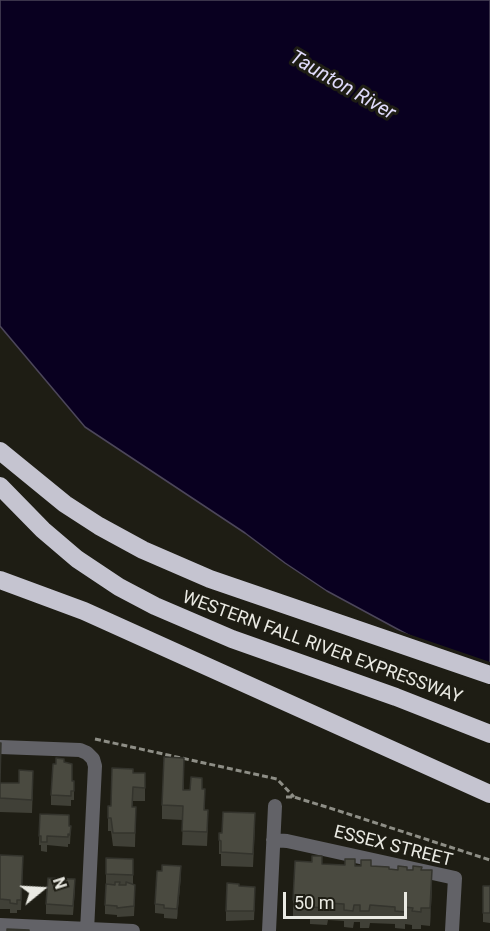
<!DOCTYPE html>
<html>
<head>
<meta charset="utf-8">
<style>
	body { margin:0 }
	#map { position:relative; width:490px; height:931px; overflow:hidden; background:#1e1d14; font-family:Roboto,sans-serif }
	canvas { display:block }
	.north { position:absolute; left:12px; top:859px; width:60px; height:60px; -webkit-text-stroke:4px #1e1d14; paint-order:stroke; rotate:72deg; font-size:16px; font-weight:700; line-height:24px; text-align:center; color:#eaeae3 }
	.north::after { content:''; display:block; margin:auto; width:21px; height:27px; background:#eaeae3; clip-path:polygon(50% 0,100% 100%,50% 72%,0 100%) }
	.scale { position:absolute; left:283px; top:892px; width:124px; height:27px; box-sizing:border-box; border:3px solid #eaeae3; border-top:0; padding-left:8px; font-size:18px; line-height:21px; white-space:nowrap; color:#eaeae3; -webkit-text-stroke:4px #1e1d14; paint-order:stroke }
</style>
</head>
<body>
<div id="map">
<canvas width="490" height="931"></canvas>
<div class="north">N</div>
<div class="scale">50 m</div>
</div>
<script>
const ctx = document.querySelector('canvas').getContext('2d');
ctx.lineJoin = 'round';
function paint(path, color) { ctx.fillStyle = color; ctx.fill(path, 'evenodd'); }
const poly = rows => new Path2D(rows.map(r => 'M' + r).join(''));
function strokePath(path, color, width, dash) { ctx.strokeStyle = color; ctx.lineWidth = width; ctx.lineCap = dash ? 'butt' : 'round'; ctx.setLineDash(dash || []); ctx.stroke(path); }
function drawText(font, color, halo, rows, align = 'center') {
  ctx.font = font + ' Roboto,sans-serif'; ctx.lineWidth = 6; ctx.setLineDash([]); ctx.textBaseline = 'middle'; ctx.strokeStyle = halo; ctx.fillStyle = color; for (const [text, x, y, turn = 0] of rows) {
    ctx.save(); ctx.translate(x, y); ctx.rotate((+turn || 0) * Math.PI / 180); ctx.textAlign = isNaN(turn) ? turn : align; if (halo) ctx.strokeText(text, 0, 0); ctx.fillText(text, 0, 0); ctx.restore();
  }
}
const water = poly([
	[0,0,490,0,490,675,425,644,327,591,285,563,245,533,85,427,0,326,0,0]
]);
paint(water, '#090020');
strokePath(water, '#4c465a', 1.5);
paint(poly([
	[379,624,490,662,490,678,424,647]
]), '#1e1d14');
strokePath(poly([
	[95,739,277,779,294,797],
	[286,797,294,797,336,810,490,860]
]), '#8e8e86', 3, [6, 3]);
strokePath(poly([
	[0,747,80,750,87,753,93,759,95,766,87,931],
	[273,840,287,841,455,878,452,931],
	[0,925,133,931],
	[269,931,275,806]
]), '#626267', 14);
strokePath(poly([
	[0,451,65,504,99,526,143,550,210,579,490,675],
	[0,486,43,530,77,559,119,587,155,606,232,639,396,697,490,734],
	[0,580,84,611,490,794]
]), '#c5c4d0', 18);
paint(poly([
	[0,743,0,783,33,784,32,813,0,812],
	[64,762,72,781,74,791,74,800,71,800,71,806,51,805,51,795,56,764],
	[184,772,184,790,202,789,205,810,208,824,207,846,182,845,183,820,162,819,162,805],
	[133,773,145,773,145,801,133,801,132,807,136,807,135,847,113,846,111,831,108,831,108,806,111,806],
	[40,814,71,826,70,844,68,844,68,847,47,845,47,852,41,851,41,845,39,845],
	[255,826,253,867,221,866,221,854,219,854,219,833],
	[106,858,133,859,133,885,135,895,134,916,117,917,117,915,105,914,105,905,115,885,106,884],
	[312,862,322,864,361,866,371,866,389,869,421,870,432,888,430,926,421,925,421,929,412,929,412,925,405,924,405,929,395,928,395,924,370,923,369,928,360,928,360,922,354,922,353,928,344,927,344,921,328,920,327,925,310,924,310,918,293,917,293,900],
	[0,865,23,866,21,910,17,910,17,913,10,913,10,909,0,909],
	[162,871,181,876,177,919,164,918,164,914,155,913,155,904],
	[239,886,255,897,254,920,226,921,226,911],
	[483,886,490,886,490,923,483,922],
	[75,889,73,915,46,914,46,904]
]), '#404037');
paint(poly([
	[181,866,181,876,177,919,177,909],
	[432,870,432,888,430,926,430,908]
]), '#34342d');
const building = poly([
	[0,743,1,743,0,782,0,743],
	[164,757,184,758,183,790,190,790,191,777,202,778,202,789,205,789,204,810,208,810,207,832,182,831,183,806,162,805,164,757],
	[56,758,64,759,64,762,72,764,72,781,74,781,74,791,71,791,71,796,51,795,53,764,56,764,56,758],
	[112,768,133,769,133,773,145,773,145,788,133,787,132,807,136,807,135,833,113,833,111,818,108,818,108,806,111,806,112,768],
	[19,770,33,771,32,800,0,798,0,783,19,783,19,770],
	[223,812,255,813,253,854,221,852,221,841,219,840,219,833,222,833,223,812],
	[40,814,69,815,69,826,71,826,70,835,68,834,68,837,47,836,47,842,41,842,41,836,39,836,40,814],
	[0,855,23,856,21,900,17,900,17,904,10,903,10,900,0,899,0,855],
	[312,856,322,856,322,864,345,865,345,859,355,859,355,866,361,866,361,860,371,860,371,866,389,867,389,869,398,870,398,866,407,867,407,870,413,870,413,866,422,867,421,870,432,870,430,908,421,908,421,912,412,911,413,908,405,907,405,912,395,911,395,907,370,905,369,911,360,911,360,905,354,905,353,911,344,910,344,904,328,903,327,908,310,907,311,901,293,900,295,861,312,862,312,856],
	[106,858,133,859,133,875,106,874,106,858],
	[162,865,181,866,177,909,164,908,164,905,155,904,157,871,162,871,162,865],
	[48,878,75,879,73,906,46,904,48,878],
	[115,882,120,882,119,885,126,885,126,882,135,885,134,906,117,908,117,906,105,905,106,884,115,885,115,882],
	[227,883,239,884,239,886,255,887,254,911,226,911,227,883],
	[483,886,490,886,490,913,483,913,483,886],
	[7,929,29,930,29,931,7,931,7,929]
]);
paint(building, '#4a4a40');
strokePath(building, '#34342d', 1.5);
drawText('18px', '#eaeae3', '#1e1d14', [
	["WESTERN FALL RIVER EXPRESSWAY",322,648,20],
	["ESSEX STREET",393,847,14]
]);
drawText('italic 20px', '#e1dcfc', '#1e1d14', [
	["Taunton River",342,86,30]
]);
</script>
</body>
</html>
